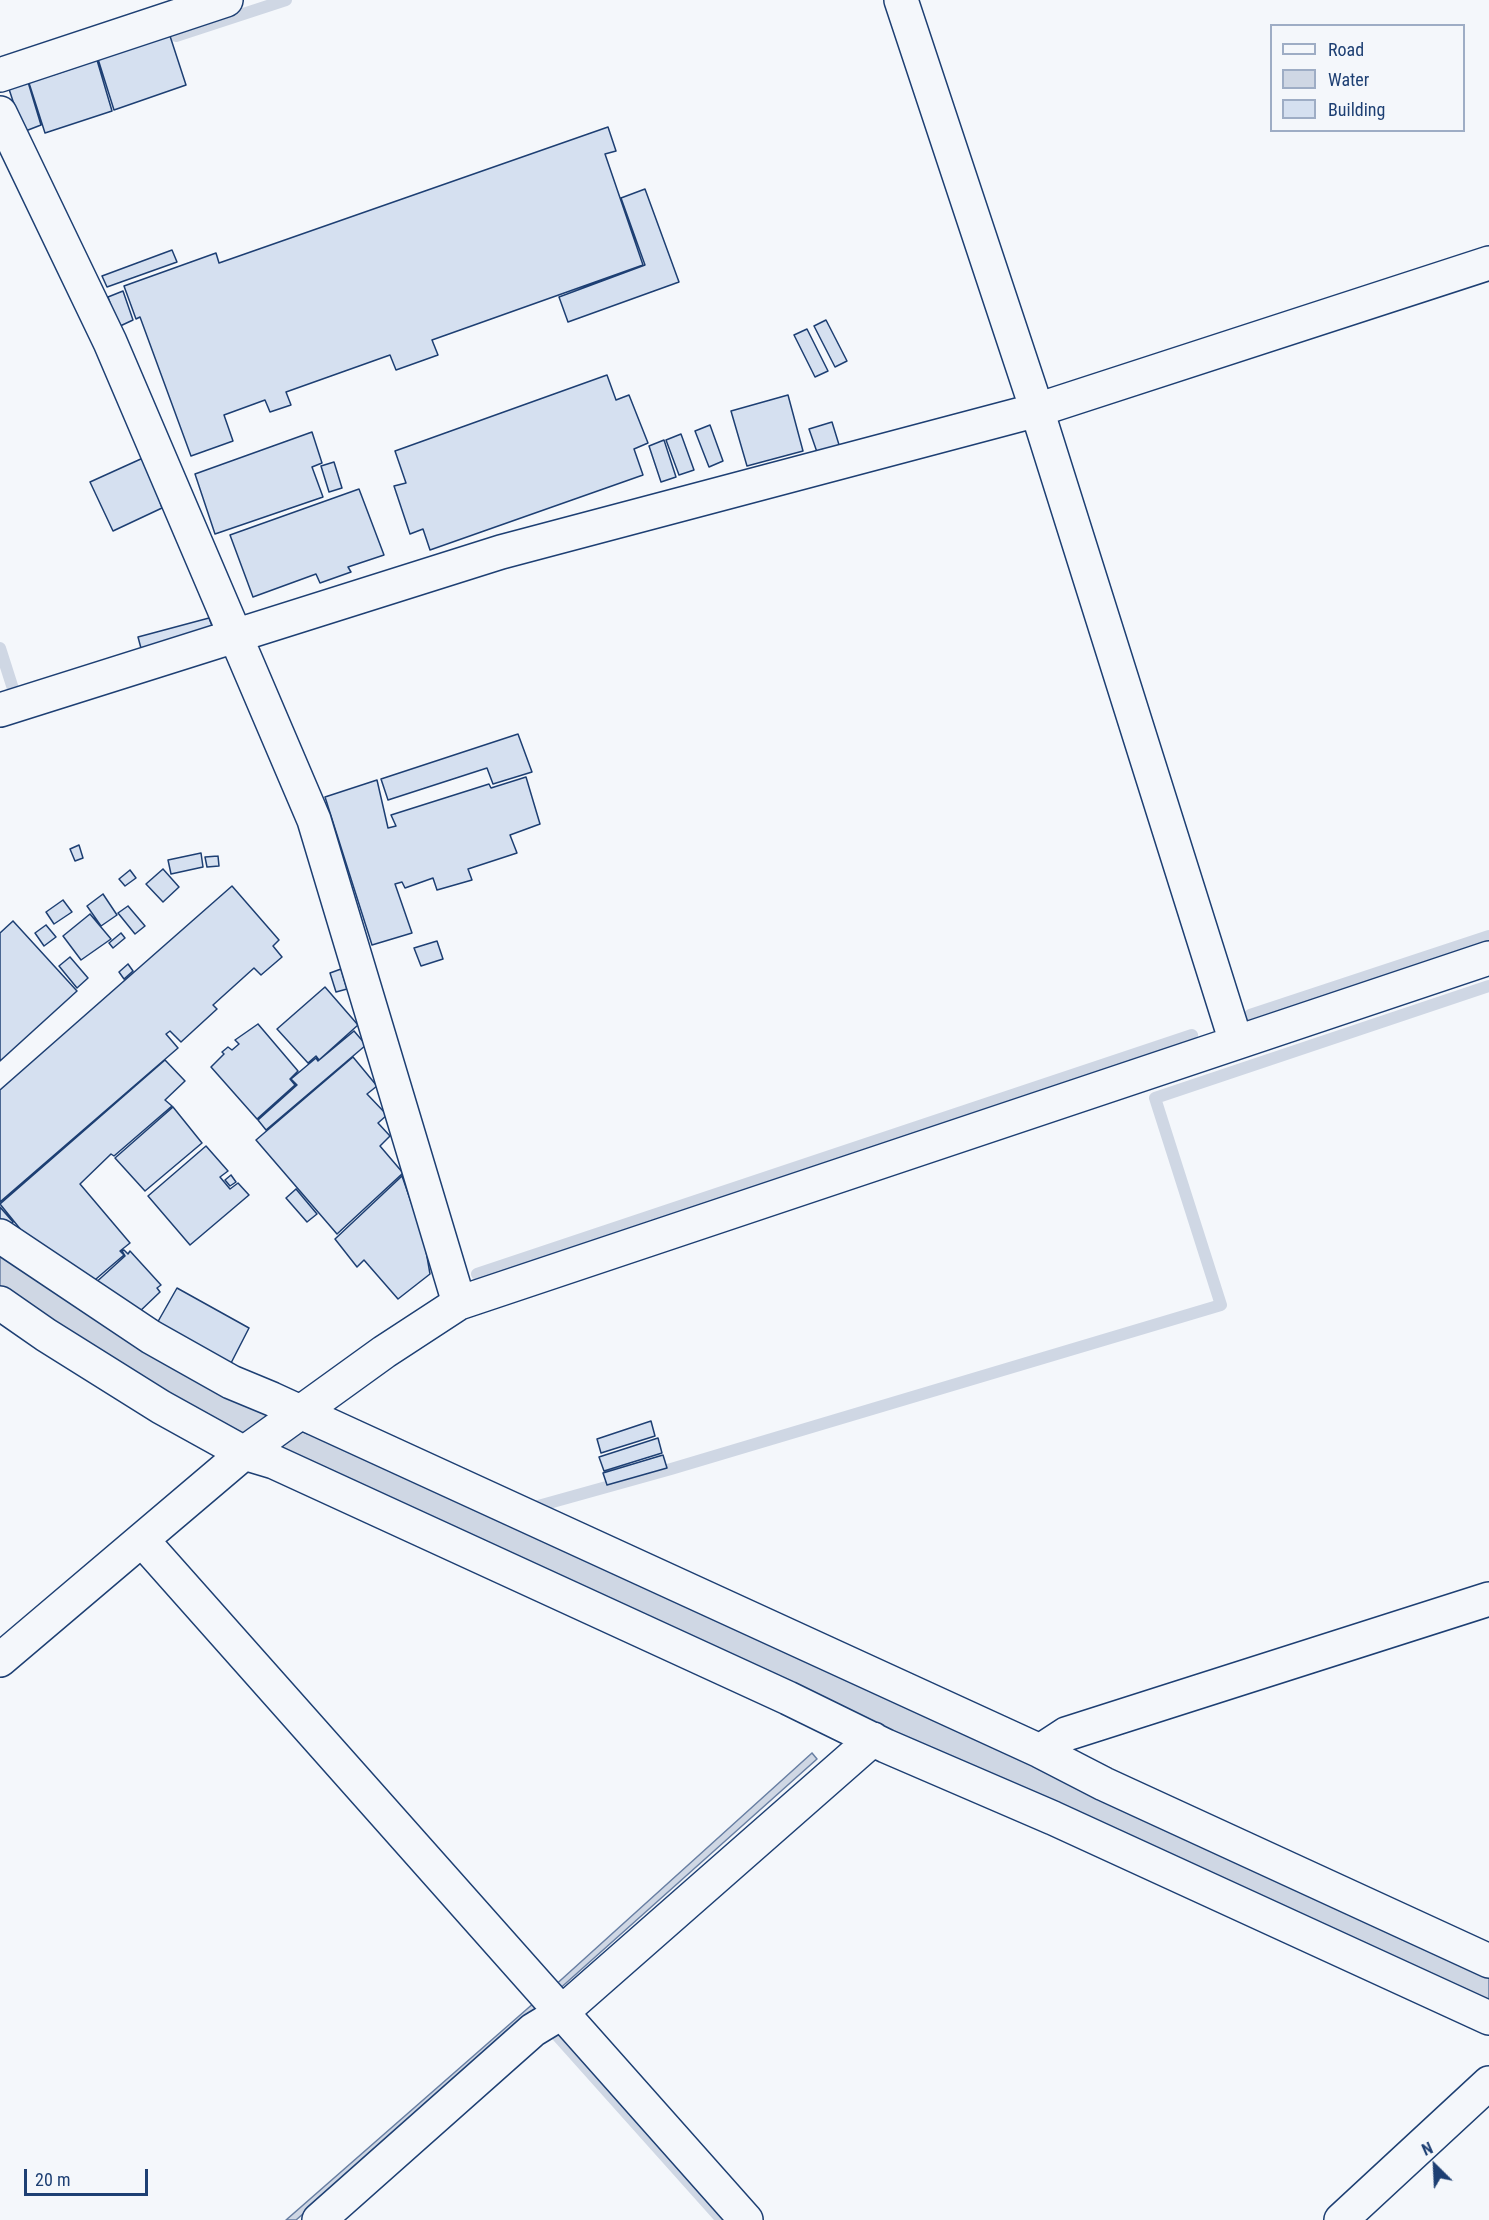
<!DOCTYPE html>
<html>
<head>
<meta charset="utf-8">
<style>
	body { margin:0 }
	#map { position:relative; width:1489px; height:2220px; overflow:hidden; background:#f4f7fb; font-family:"Roboto Condensed",sans-serif }
	canvas { display:block }
	.legend { position:absolute; left:1270px; top:24px; width:195px; height:108px; box-sizing:border-box; background:#f4f7fb; border:2px solid #9eadc5; margin:0; padding:8px 10px; list-style:none; font-size:18px; color:#1d3f73 }
	.legend li { display:flex; align-items:center; gap:12px; height:30px }
	.legend b { width:30px; border:2px solid #9eadc5 }
	.north { position:absolute; left:1405px; top:2136px; width:60px; height:60px; -webkit-text-stroke:4px #f4f7fb; paint-order:stroke; rotate:336deg; font-size:16px; font-weight:700; line-height:24px; text-align:center; color:#1d3f73 }
	.north::after { content:''; display:block; margin:auto; width:21px; height:27px; background:#1d3f73; clip-path:polygon(50% 0,100% 100%,50% 72%,0 100%) }
	.scale { position:absolute; left:24px; top:2169px; width:124px; height:27px; box-sizing:border-box; border:3px solid #1d3f73; border-top:0; padding-left:8px; font-size:18px; line-height:21px; white-space:nowrap; color:#1d3f73; -webkit-text-stroke:4px #f4f7fb; paint-order:stroke }
</style>
</head>
<body>
<div id="map">
<canvas width="1489" height="2220"></canvas>
<ul class="legend">
<li><b style="height:8px;background:#f4f7fb"></b>Road</li>
<li><b style="height:16px;background:#cfd7e4"></b>Water</li>
<li><b style="height:16px;background:#d5e0f0"></b>Building</li>
</ul>
<div class="north">N</div>
<div class="scale">20 m</div>
</div>
<script>
const ctx = document.querySelector('canvas').getContext('2d');
ctx.lineJoin = 'round';
function paint(path, color) { ctx.fillStyle = color; ctx.fill(path, 'evenodd'); }
const poly = rows => new Path2D(rows.map(r => 'M' + r).join(''));
function strokePath(path, color, width, dash) { ctx.strokeStyle = color; ctx.lineWidth = width; ctx.lineCap = dash ? 'butt' : 'round'; ctx.setLineDash(dash || []); ctx.stroke(path); }
const water = poly([
	[0,1250,266,1409,267,1417,308,1434,325,1437,1489,1972,1489,2011,238,1436,0,1299,0,1250],
	[812,1753,817,1759,556,1992,552,1988,812,1753],
	[535,2002,539,2008,296,2220,286,2220,535,2002]
]);
paint(water, '#cfd7e4');
strokePath(water, '#687fa3', 1.5);
strokePath(poly([
	[176,36,286,0],
	[0,648,15,695],
	[1250,1015,1489,936],
	[477,1274,1192,1035],
	[531,1508,671,1469,1221,1305,1155,1098,1489,986],
	[554,2032,722,2220]
]), '#cfd7e4', 12);
const building = poly([
	[170,36,186,85,114,110,98,59,170,36],
	[97,60,112,111,45,133,29,83,51,69,53,75,97,60],
	[28,82,41,125,23,132,9,89,28,82],
	[608,127,616,151,605,154,643,265,432,340,438,355,396,370,390,355,286,392,291,405,270,412,265,400,224,415,233,441,191,456,140,317,136,319,124,286,216,253,219,263,608,127],
	[645,189,679,282,568,322,559,297,645,265,621,198,645,189],
	[172,250,177,262,107,287,102,276,172,250],
	[123,291,133,320,118,327,108,297,123,291],
	[826,320,847,361,835,367,814,326,826,320],
	[807,329,828,371,815,377,794,335,807,329],
	[607,375,616,400,629,395,648,443,634,449,643,475,430,550,423,529,410,534,394,486,406,483,395,451,607,375],
	[788,395,803,451,747,466,731,411,788,395],
	[832,422,840,448,818,455,809,429,832,422],
	[710,425,723,461,709,467,695,431,710,425],
	[312,432,322,463,312,467,323,497,215,534,195,474,312,432],
	[681,434,694,470,679,475,666,440,681,434],
	[664,440,676,477,661,482,649,446,664,440],
	[143,458,161,498,159,499,162,508,113,531,90,482,143,458],
	[334,462,342,488,329,492,321,466,334,462],
	[359,489,384,555,348,567,351,572,320,583,316,574,253,597,230,535,359,489],
	[209,618,214,631,142,652,138,637,209,618],
	[518,734,532,772,493,784,487,768,388,800,381,779,518,734],
	[526,777,540,824,510,835,517,853,468,869,472,880,437,890,433,878,405,888,402,882,395,884,412,933,372,945,325,797,377,780,388,828,396,826,391,815,489,784,491,788,526,777],
	[79,845,83,858,75,861,70,849,79,845],
	[201,853,203,867,171,874,168,860,201,853],
	[218,856,219,866,207,867,205,857,218,856],
	[163,869,179,887,163,902,146,884,163,869],
	[130,870,136,878,125,886,119,879,130,870],
	[232,886,279,940,273,946,282,957,261,975,254,968,213,1005,217,1009,181,1042,170,1031,166,1034,178,1048,0,1202,0,1090,232,886],
	[103,894,117,915,101,926,87,906,103,894],
	[63,900,72,912,54,924,46,912,63,900],
	[128,906,145,926,135,934,118,913,128,906],
	[90,914,111,939,81,960,63,936,90,914],
	[13,921,77,991,0,1061,0,933,13,921],
	[46,925,56,937,44,946,35,933,46,925],
	[121,933,125,938,113,948,109,943,121,933],
	[437,941,443,959,421,966,414,948,437,941],
	[70,957,88,978,77,988,59,966,70,957],
	[128,964,133,971,124,979,119,972,128,964],
	[341,969,347,989,336,992,330,973,341,969],
	[325,987,358,1025,319,1060,316,1056,308,1063,277,1029,325,987],
	[258,1024,298,1071,290,1079,295,1085,257,1119,211,1067,224,1054,222,1052,228,1047,232,1050,239,1044,235,1040,258,1024],
	[354,1031,366,1045,266,1130,258,1120,297,1085,291,1079,316,1058,318,1061,354,1031],
	[353,1057,377,1086,367,1094,387,1115,378,1123,390,1136,380,1146,403,1173,337,1234,256,1140,353,1057],
	[165,1060,185,1081,165,1100,172,1106,114,1156,111,1154,80,1184,130,1243,120,1251,124,1255,89,1285,38,1251,0,1204,165,1060],
	[173,1107,202,1143,145,1191,115,1158,173,1107],
	[206,1146,228,1171,220,1177,230,1189,238,1183,249,1195,190,1245,148,1196,206,1146],
	[231,1175,236,1182,230,1186,225,1180,231,1175],
	[402,1176,424,1239,430,1274,398,1299,364,1260,357,1267,335,1239,402,1176],
	[296,1189,317,1214,307,1222,286,1198,296,1189],
	[0,1207,13,1222,7,1229,0,1223,0,1207],
	[124,1250,128,1254,130,1251,161,1285,157,1288,160,1292,137,1314,92,1286,125,1256,122,1251,124,1250],
	[177,1288,249,1328,229,1367,156,1325,177,1288],
	[651,1421,655,1436,601,1453,597,1439,651,1421],
	[658,1438,662,1453,604,1471,599,1457,658,1438],
	[663,1455,667,1468,607,1485,603,1473,663,1455]
]);
paint(building, '#d5e0f0');
strokePath(building, '#1d3f73', 1.5);
const minor = poly([
	[901,0,1037,410,1236,1042],
	[0,75,226,0],
	[0,113,110,342,314,820,459,1303],
	[0,710,501,552,1037,410,1489,263],
	[0,1236,151,1337,231,1382,272,1399,1040,1751,1104,1784,1489,1961],
	[0,1303,46,1335,161,1407,244,1453,274,1462,788,1698,886,1746,1053,1818,1489,2018],
	[142,1540,746,2220],
	[0,1660,244,1453,384,1352,459,1303,1489,958],
	[1040,1751,1066,1734,1489,1599],
	[319,2220,533,2030,561,2013,873,1739],
	[1341,2220,1489,2083]
]);
strokePath(minor, '#1d3f73', 36);
strokePath(minor, '#f4f7fb', 33);
</script>
</body>
</html>
